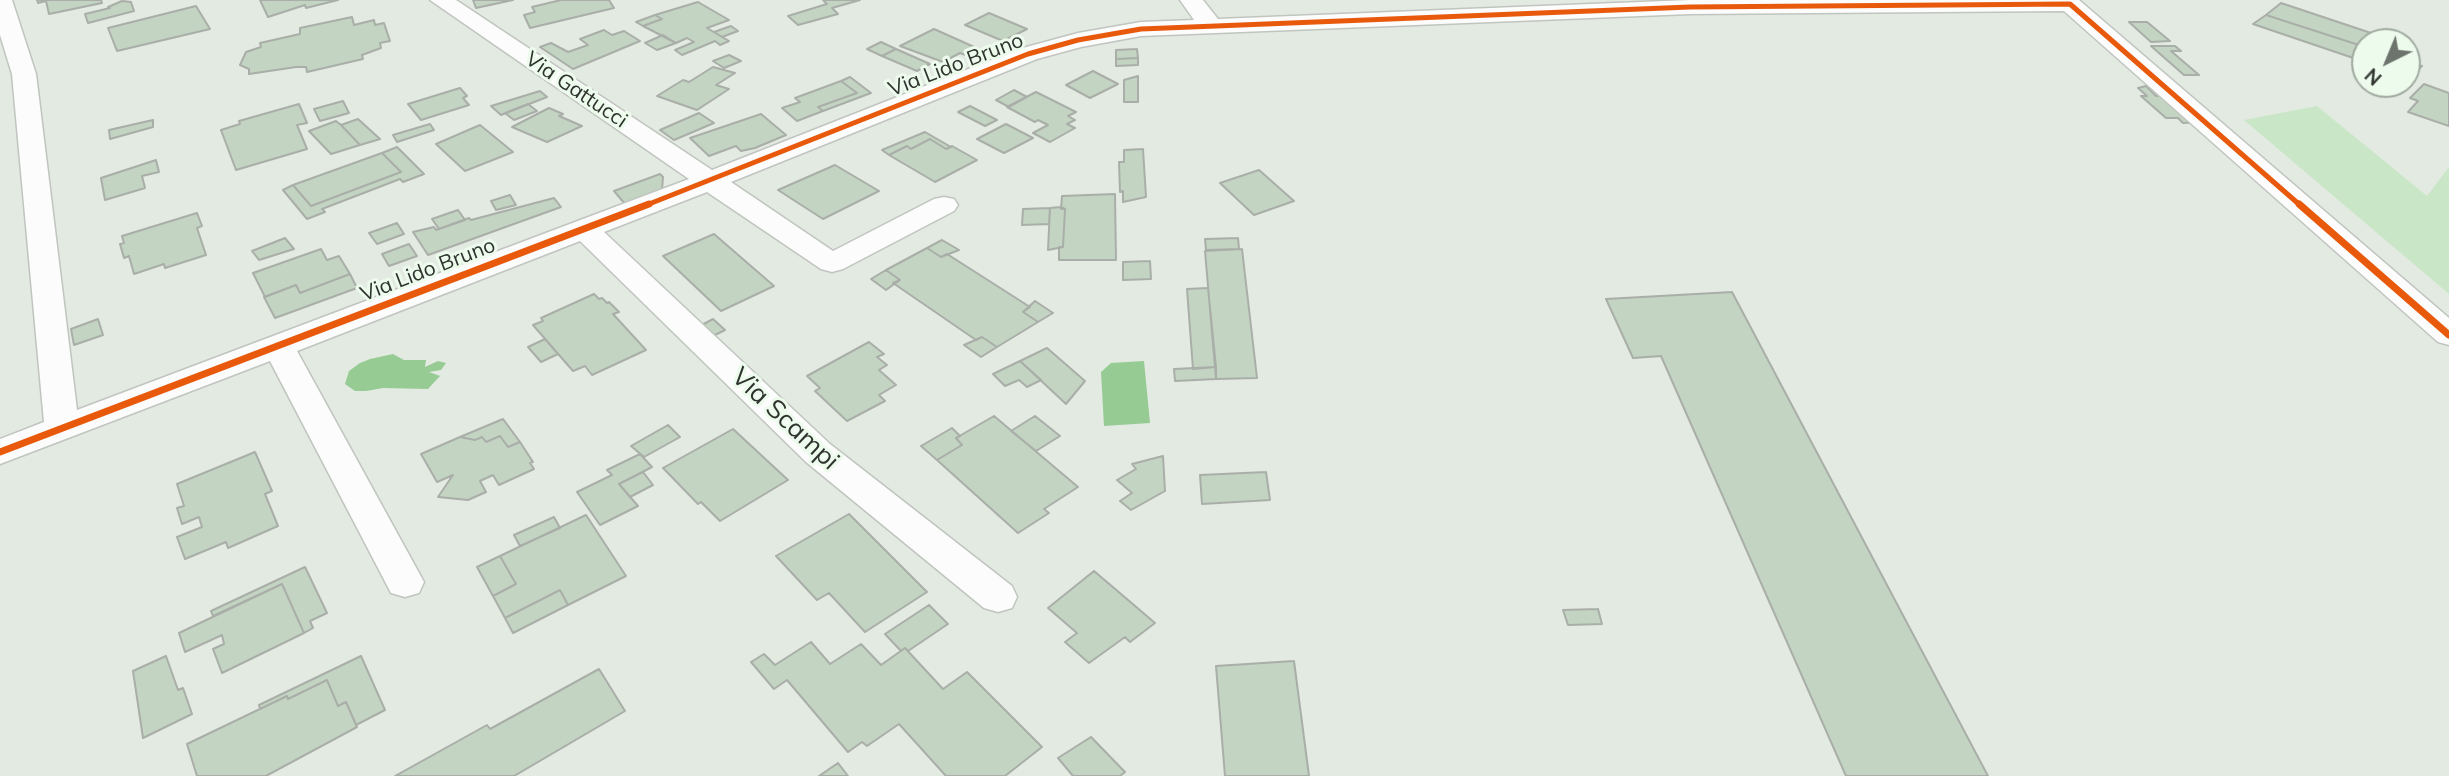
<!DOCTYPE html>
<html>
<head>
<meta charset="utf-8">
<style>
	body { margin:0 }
	#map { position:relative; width:2449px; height:776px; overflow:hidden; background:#e3eae2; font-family:Mulish,sans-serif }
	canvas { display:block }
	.north { position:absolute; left:2351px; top:28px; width:70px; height:70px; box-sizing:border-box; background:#edfbec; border:2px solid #a1aba0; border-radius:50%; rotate:223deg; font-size:19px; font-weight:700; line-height:28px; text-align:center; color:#2e332e }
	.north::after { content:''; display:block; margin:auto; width:24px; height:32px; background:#6d736d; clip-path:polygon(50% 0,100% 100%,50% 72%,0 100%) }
</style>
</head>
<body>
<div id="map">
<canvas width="2449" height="776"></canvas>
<div class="north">N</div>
</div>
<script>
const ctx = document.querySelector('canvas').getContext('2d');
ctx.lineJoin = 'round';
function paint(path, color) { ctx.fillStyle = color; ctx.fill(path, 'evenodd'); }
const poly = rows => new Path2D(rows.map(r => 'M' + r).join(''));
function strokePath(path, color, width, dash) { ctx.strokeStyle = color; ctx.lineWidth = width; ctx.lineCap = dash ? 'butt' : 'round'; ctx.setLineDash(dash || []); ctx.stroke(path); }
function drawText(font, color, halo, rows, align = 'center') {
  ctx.font = font + ' Mulish,sans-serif'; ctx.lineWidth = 6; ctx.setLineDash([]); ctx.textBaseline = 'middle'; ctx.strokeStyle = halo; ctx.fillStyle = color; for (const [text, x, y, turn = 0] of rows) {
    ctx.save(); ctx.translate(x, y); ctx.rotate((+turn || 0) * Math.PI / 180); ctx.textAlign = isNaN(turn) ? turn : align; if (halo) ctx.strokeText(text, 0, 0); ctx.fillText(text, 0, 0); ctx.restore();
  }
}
paint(poly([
	[2317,106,2427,196,2449,167,2449,294,2244,120]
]), '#c9e7c7');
paint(poly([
	[393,354,404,360,426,360,425,367,438,361,446,363,441,370,429,372,440,376,428,389,383,388,366,391,355,391,345,384,349,371,360,363,370,359],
	[1144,361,1150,423,1104,426,1101,372,1111,363]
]), '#97cb94');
const building = poly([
	[37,0,101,0,102,3,49,14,46,1,38,3,37,0],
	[260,0,338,0,306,8,305,5,268,17,260,0],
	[473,0,513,0,476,8,473,0],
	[561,0,609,0,614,8,530,28,524,15,535,12,532,7,561,0],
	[823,0,860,0,832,8,838,14,798,25,788,16,827,4,823,0],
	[122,1,131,2,134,11,88,23,85,14,110,8,108,7,122,1],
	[698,2,729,20,707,28,729,41,720,45,715,41,682,55,675,50,694,42,687,38,676,43,643,26,662,19,655,15,698,2],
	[2281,3,2398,42,2365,42,2365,47,2266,15,2281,3],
	[196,6,210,29,117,51,108,28,196,6],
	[989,13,1027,29,1003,41,965,25,989,13],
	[655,15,662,19,643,26,636,22,655,15],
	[2266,15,2365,47,2365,62,2253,24,2266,15],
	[352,17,354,25,374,20,375,25,384,23,390,41,380,43,381,48,362,55,363,59,307,72,306,67,296,67,249,74,249,69,240,65,246,52,261,47,260,43,300,34,300,28,352,17],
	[2129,22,2147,22,2170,41,2151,42,2129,22],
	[731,26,738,31,722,37,714,32,731,26],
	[934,29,981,50,968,56,960,53,943,62,900,46,934,29],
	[604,30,612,35,624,31,640,41,573,69,540,47,551,43,568,52,588,45,580,39,604,30],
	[663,35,676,43,657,50,645,43,663,35],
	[881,42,896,49,882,56,867,49,881,42],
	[2151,46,2175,46,2181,51,2171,51,2199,75,2184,75,2151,46],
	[896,49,930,64,917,71,882,56,896,49],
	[1137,49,1138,58,1116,59,1116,50,1137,49],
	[729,55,741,61,724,68,713,61,729,55],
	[1138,58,1138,65,1116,66,1116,59,1138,58],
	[2407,61,2422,66,2409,78,2407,77,2407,61],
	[713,67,735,73,716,85,729,89,697,110,657,96,683,80,689,82,713,67],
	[1093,71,1118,84,1090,98,1066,85,1093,71],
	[1138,76,1138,102,1124,102,1124,80,1138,76],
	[850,77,871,93,823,111,818,107,857,93,841,81,850,77],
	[841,81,857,93,818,107,823,111,797,121,782,108,800,102,795,98,841,81],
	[2424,84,2449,93,2449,126,2408,112,2418,101,2410,98,2424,84],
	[2146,86,2156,96,2170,95,2203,122,2183,123,2178,118,2166,118,2141,96,2147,96,2138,88,2146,86],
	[460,88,467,96,463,98,469,105,421,120,408,104,460,88],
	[1014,90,1027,97,1009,107,996,100,1014,90],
	[540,91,547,97,501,115,491,106,540,91],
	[1036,92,1076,112,1068,116,1075,120,1067,124,1075,128,1050,142,1033,133,1048,125,1038,120,1035,122,1007,107,1036,92],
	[343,101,349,113,320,121,314,109,343,101],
	[299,104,307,123,297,125,307,149,236,170,221,130,240,124,239,121,299,104],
	[528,104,537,111,514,120,505,113,528,104],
	[970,106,997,120,985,126,958,112,970,106],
	[549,108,563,114,559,116,582,126,547,142,512,127,549,108],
	[699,113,714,123,674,140,660,130,699,113],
	[761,114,786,135,755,148,741,151,736,146,709,156,690,138,761,114],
	[358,119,380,139,360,145,341,125,358,119],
	[153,120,153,127,110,139,109,130,153,120],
	[336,121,341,125,360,145,331,154,309,131,336,121],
	[430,124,434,130,397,142,393,135,430,124],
	[1006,124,1033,138,1004,153,977,139,1006,124],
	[480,125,513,152,465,171,436,144,480,125],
	[925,132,951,147,946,149,930,139,911,149,907,146,889,155,882,150,925,132],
	[930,139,946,149,952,146,977,160,935,182,889,155,907,146,911,149,930,139],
	[397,147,424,174,403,182,400,179,322,209,325,212,307,219,283,190,293,185,311,206,401,172,382,153,397,147],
	[1143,149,1146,197,1123,202,1123,191,1120,192,1119,162,1124,162,1124,150,1143,149],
	[382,153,401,172,311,206,293,185,382,153],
	[156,160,159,172,142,176,145,188,105,200,101,178,156,160],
	[835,165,879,191,823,219,778,190,835,165],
	[1259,170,1294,201,1254,215,1220,183,1259,170],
	[660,174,663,177,662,190,625,204,614,191,660,174],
	[1115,194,1116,260,1059,260,1059,247,1063,247,1065,209,1061,209,1062,196,1115,194],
	[510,195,516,205,496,210,491,201,510,195],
	[554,198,561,207,428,255,413,232,434,227,436,230,469,218,471,220,554,198],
	[1061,207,1065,209,1063,247,1048,250,1050,208,1061,207],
	[1050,208,1049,224,1022,225,1023,209,1050,208],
	[458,210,465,220,439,229,432,219,458,210],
	[197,213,202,226,197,228,206,255,165,268,164,264,134,274,129,256,124,258,120,244,124,243,122,236,197,213],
	[397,223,404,234,377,244,369,233,397,223],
	[714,234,774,286,721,311,663,256,714,234],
	[285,238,294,249,259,260,252,251,285,238],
	[1238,238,1239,249,1206,250,1205,239,1238,238],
	[942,240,959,250,941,257,927,248,942,240],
	[409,244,417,256,389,266,382,254,409,244],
	[927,248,941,257,947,254,1030,307,1023,312,1038,322,997,347,982,337,976,340,893,283,900,280,886,270,927,248],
	[321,249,327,260,339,256,350,274,300,293,296,285,265,297,253,273,321,249],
	[1242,249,1257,378,1216,379,1205,251,1242,249],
	[1150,261,1151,279,1123,280,1123,262,1150,261],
	[886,270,900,280,886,290,871,279,886,270],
	[350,274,357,288,275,318,264,297,296,285,300,293,350,274],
	[1208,288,1216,367,1193,369,1187,289,1208,288],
	[1732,292,1988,776,1846,776,1661,356,1633,358,1606,299,1732,292],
	[594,294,599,299,602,298,607,303,609,302,619,312,613,314,646,350,592,375,585,366,573,371,533,325,543,321,541,318,594,294],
	[1035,301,1053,313,1038,322,1023,312,1035,301],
	[98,319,103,335,74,345,71,329,98,319],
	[713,319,725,330,711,337,700,326,713,319],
	[982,337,997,347,981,357,964,345,982,337],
	[545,339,558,354,541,362,528,347,545,339],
	[869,342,884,354,877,357,887,365,879,370,896,385,879,395,885,401,847,421,815,391,820,388,807,376,869,342],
	[1047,348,1085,381,1066,404,1020,361,1047,348],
	[1020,361,1041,380,1027,387,1019,380,1005,386,993,374,1020,361],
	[1216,367,1216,379,1175,381,1174,369,1216,367],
	[994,416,1078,487,1044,509,1049,513,1018,533,937,460,962,445,956,438,994,416],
	[1035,416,1060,436,1036,451,1011,431,1035,416],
	[503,419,520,442,508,447,500,436,486,442,482,437,475,440,460,437,503,419],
	[668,425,680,437,644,457,631,446,668,425],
	[952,428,960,436,956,438,962,445,937,460,921,446,952,428],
	[733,429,788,480,720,521,701,502,698,504,663,468,733,429],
	[500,436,508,447,520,442,533,462,530,463,534,469,499,485,493,475,480,481,486,492,468,500,438,497,453,475,437,482,421,454,460,437,475,440,482,437,486,442,500,436],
	[255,452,272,491,265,494,278,526,228,548,226,542,185,559,177,537,202,527,199,517,182,524,177,508,184,506,177,484,255,452],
	[640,454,652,467,619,484,638,506,600,525,577,492,612,475,607,470,640,454],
	[1163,456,1165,491,1131,510,1120,501,1132,493,1117,480,1136,469,1132,464,1163,456],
	[643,472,653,485,630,497,619,484,643,472],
	[1266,472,1270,500,1202,504,1200,475,1266,472],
	[849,514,927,592,865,632,829,593,817,600,776,556,849,514],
	[586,515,626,576,568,605,560,590,505,618,493,596,516,584,500,556,586,515],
	[554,517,560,528,520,546,514,535,554,517],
	[500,556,516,584,493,596,477,567,500,556],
	[305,567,327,613,310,621,313,628,304,633,282,584,213,616,211,611,305,567],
	[1094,571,1155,623,1130,642,1125,637,1089,663,1065,642,1077,633,1048,608,1094,571],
	[282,584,304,633,222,673,213,649,224,644,222,635,185,652,179,633,282,584],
	[560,590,568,605,513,633,505,618,560,590],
	[929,605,948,624,908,651,905,648,901,651,885,634,929,605],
	[1598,609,1602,624,1568,625,1563,610,1598,609],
	[811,642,830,664,861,644,881,665,905,648,943,689,967,672,1042,747,1005,776,946,776,899,724,867,746,862,742,848,752,787,680,774,689,751,662,764,654,775,665,811,642],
	[166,656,178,690,183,688,192,714,143,738,133,671,166,656],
	[361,656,385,710,356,725,346,702,338,706,327,680,288,699,287,696,260,709,259,705,361,656],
	[1294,661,1309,776,1225,776,1216,666,1294,661],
	[599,669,625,711,514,776,395,776,487,725,490,729,599,669],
	[327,680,338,706,346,702,357,727,266,776,197,776,187,744,287,696,288,699,327,680],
	[1091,737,1125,772,1120,776,1073,776,1058,758,1091,737],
	[838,763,848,776,819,776,838,763]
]);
paint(building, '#c3d5c2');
strokePath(building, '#a9aea8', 2);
const street = poly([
	[0,0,12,0,36,74,77,410,689,179,430,0,456,0,712,170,1019,49,1078,33,1141,22,1194,20,1180,0,1203,0,1218,19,1690,0,2079,0,2449,318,2449,345,2438,342,2064,11,1690,14,1141,36,1081,47,1037,59,731,182,833,251,934,199,944,197,954,199,958,205,954,211,843,269,832,272,821,269,707,192,604,232,830,444,1012,586,1017,597,1012,608,998,612,984,608,806,462,580,241,297,351,424,582,419,593,405,597,391,593,270,361,0,464,0,439,44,422,12,74,0,35,0,0]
]);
strokePath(street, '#c0c5bf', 3);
paint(street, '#fbfcfb');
strokePath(poly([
	[644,206,1028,54,1078,40,1141,29,1690,7,2070,4,2301,206]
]), '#e8590c', 5);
strokePath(poly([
	[2299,204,2449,335],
	[0,452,649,204]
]), '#e8590c', 7);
drawText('21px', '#2e332e', '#edfbec', [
	["Via Lido Bruno",956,65,-21],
	["Via Gattucci",576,90,34],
	["Via Lido Bruno",428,270,-21]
]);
drawText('26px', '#2e332e', '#edfbec', [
	["Via Scampi",785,419,43]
]);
</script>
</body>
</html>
